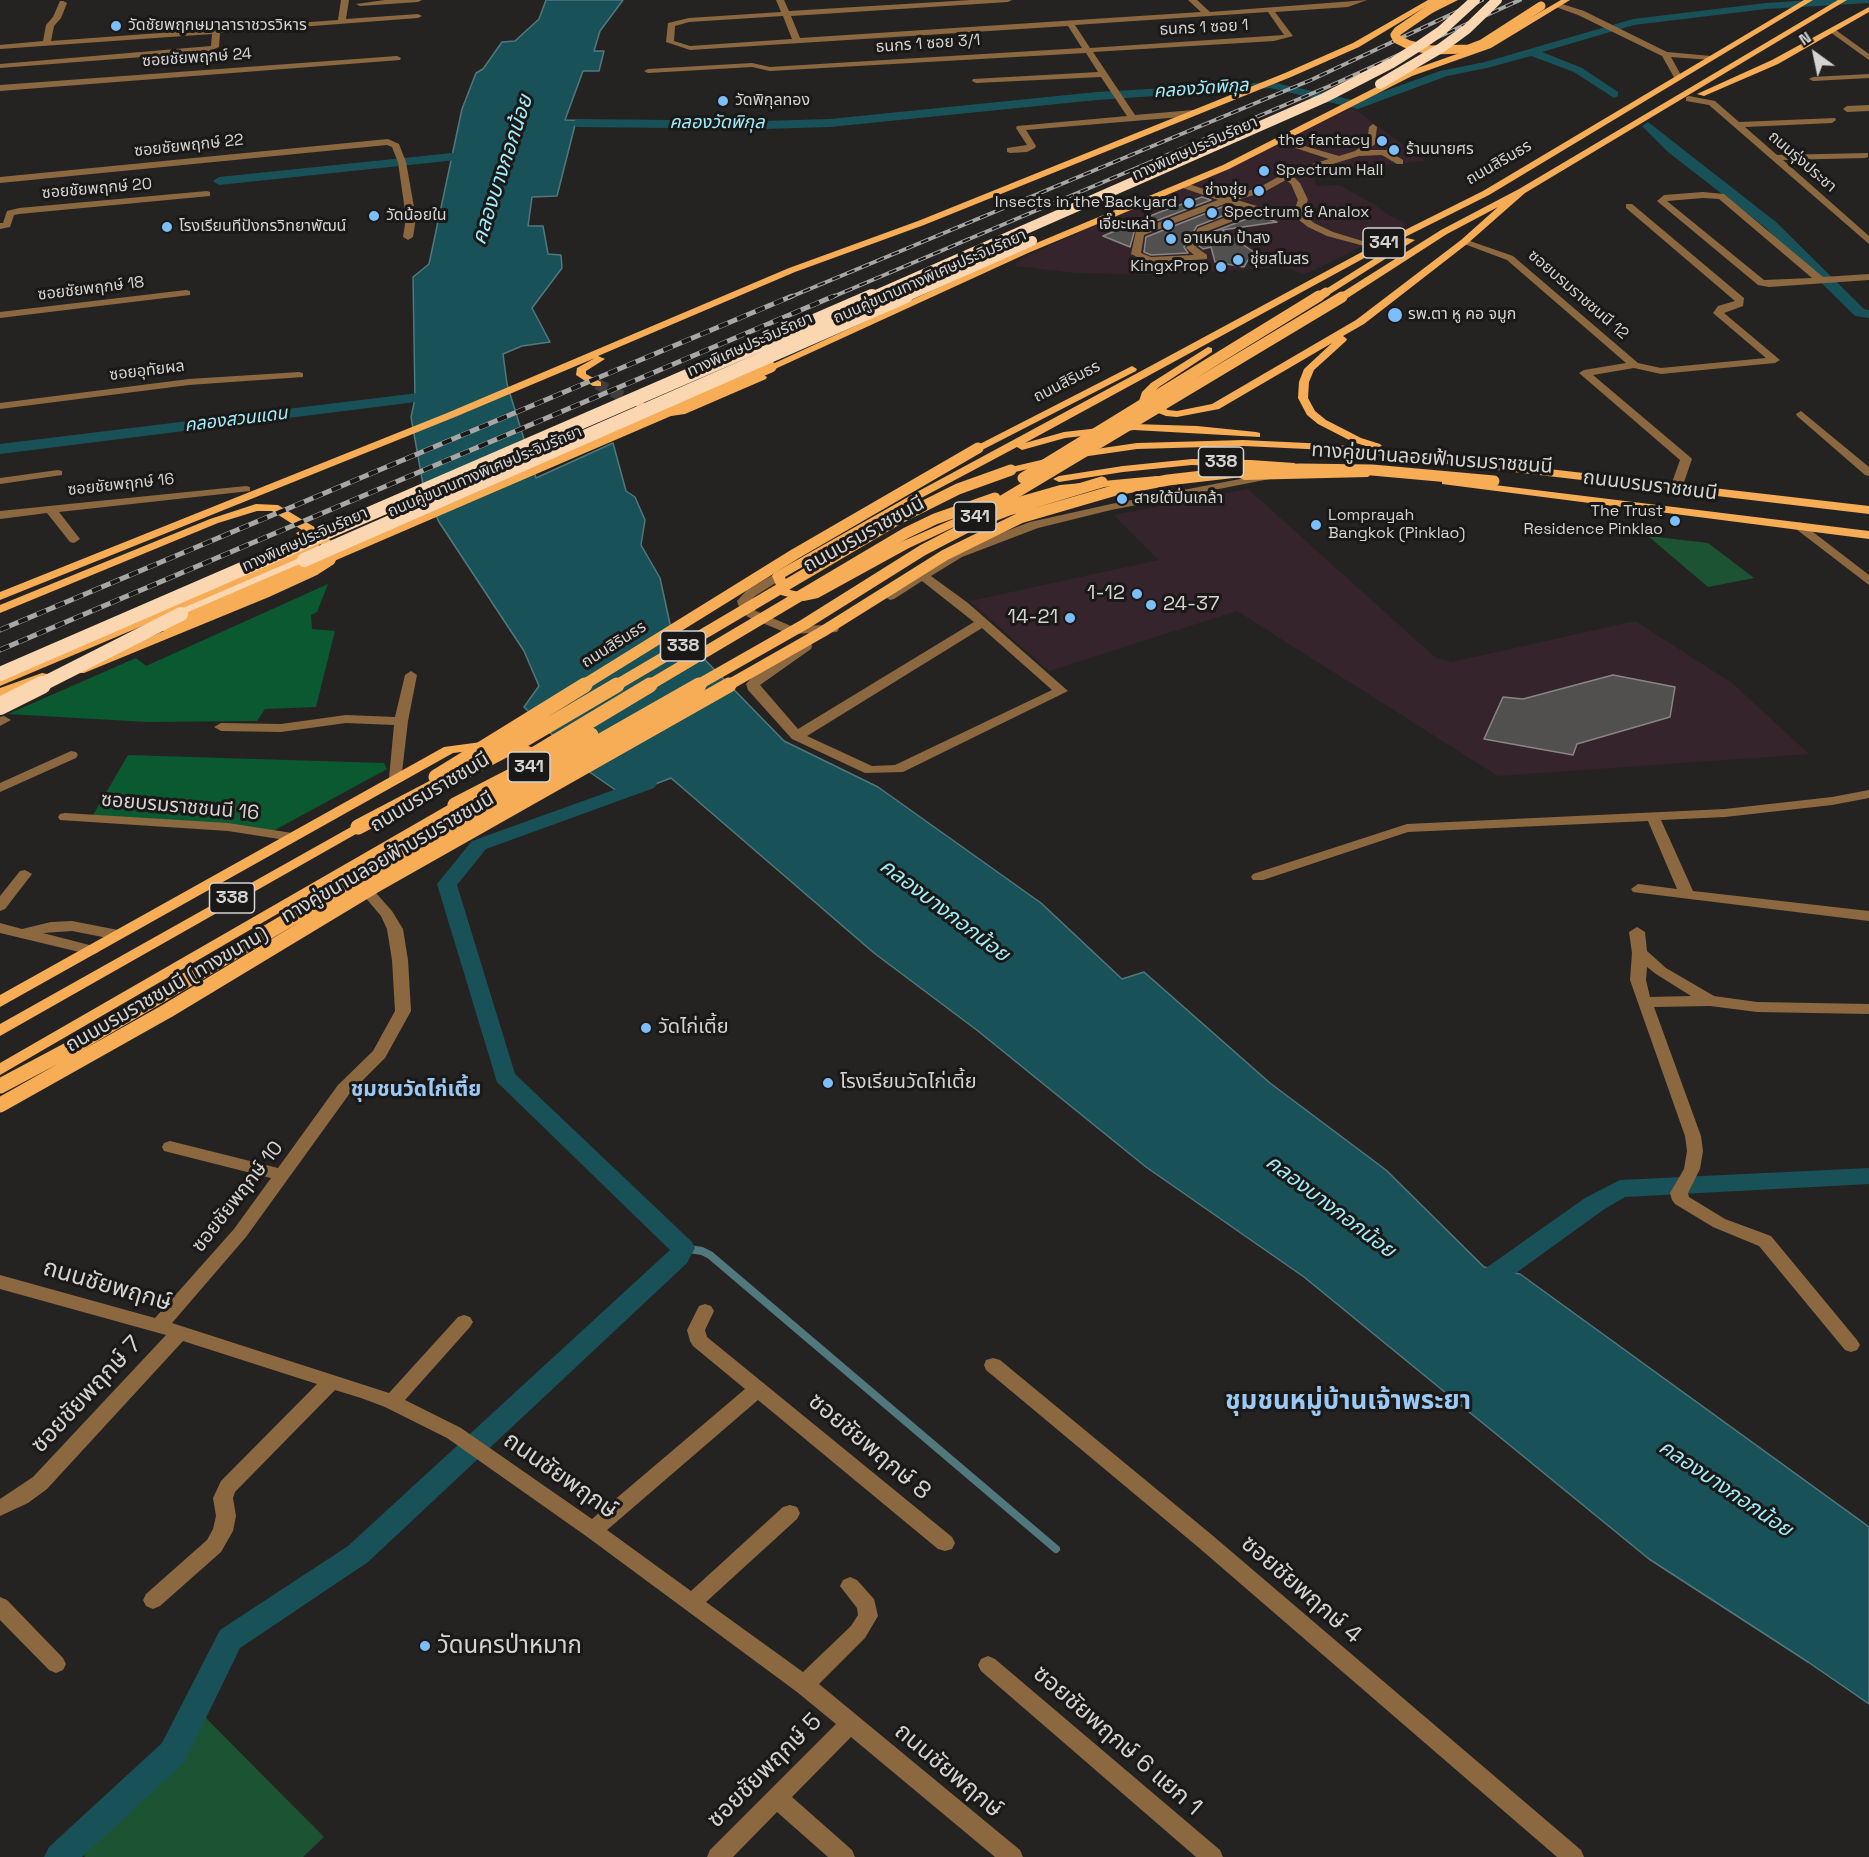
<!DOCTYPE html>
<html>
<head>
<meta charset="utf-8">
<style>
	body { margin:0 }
	#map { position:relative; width:1869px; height:1857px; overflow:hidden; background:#252321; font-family:"Space Grotesk",sans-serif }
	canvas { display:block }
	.north { position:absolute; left:1785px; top:24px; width:60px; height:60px; -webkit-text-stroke:4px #1b1918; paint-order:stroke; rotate:327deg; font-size:16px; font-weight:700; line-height:24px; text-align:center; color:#d5d4d2 }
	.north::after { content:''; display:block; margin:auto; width:21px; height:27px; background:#d5d4d2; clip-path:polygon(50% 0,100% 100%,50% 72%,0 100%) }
</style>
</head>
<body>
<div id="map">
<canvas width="1869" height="1857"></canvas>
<div class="north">N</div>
</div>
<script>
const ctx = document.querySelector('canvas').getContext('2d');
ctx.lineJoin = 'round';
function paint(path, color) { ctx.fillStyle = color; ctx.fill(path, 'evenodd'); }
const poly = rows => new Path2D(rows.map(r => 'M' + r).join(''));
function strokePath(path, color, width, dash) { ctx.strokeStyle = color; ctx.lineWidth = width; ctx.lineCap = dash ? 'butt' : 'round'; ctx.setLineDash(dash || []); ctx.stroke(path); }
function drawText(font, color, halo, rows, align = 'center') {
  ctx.font = font + ' "Space Grotesk","Noto Sans Thai",sans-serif'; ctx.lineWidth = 6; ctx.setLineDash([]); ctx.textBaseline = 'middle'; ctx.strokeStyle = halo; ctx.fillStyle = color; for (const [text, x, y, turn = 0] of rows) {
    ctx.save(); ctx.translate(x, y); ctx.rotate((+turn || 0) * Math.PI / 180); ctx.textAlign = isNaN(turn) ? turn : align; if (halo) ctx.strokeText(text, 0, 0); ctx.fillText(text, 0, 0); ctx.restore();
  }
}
paint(poly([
	[1351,106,1425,161,1312,172,1317,186,1339,185,1372,203,1390,216,1408,224,1305,274,1283,267,1154,275,1076,273,1015,266,1017,261],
	[1248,489,1436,658,1452,662,1635,621,1732,683,1809,754,1498,776,1237,611,1049,671,970,601,1159,560,1114,515]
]), '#36242c');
paint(poly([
	[1648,536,1708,543,1754,578,1708,587],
	[204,1716,324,1837,303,1857,85,1857,83,1853,180,1764]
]), '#1c5433');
paint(poly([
	[328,584,317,612,311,615,312,629,335,631,316,707,265,709,257,721,147,722,8,714,136,658,146,666],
	[128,755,384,763,387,769,273,831,93,815]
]), '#0b5930');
const water = poly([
	[546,0,623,0,600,31,594,51,604,51,599,71,583,71,565,120,605,121,605,124,575,125,557,196,532,197,528,226,543,226,548,254,561,255,562,268,532,308,550,342,522,346,503,354,507,384,536,478,613,443,626,491,635,497,645,520,641,545,660,578,670,624,784,741,878,787,1041,903,1122,979,1144,972,1270,1083,1386,1170,1484,1267,1520,1274,1869,1527,1869,1704,1808,1662,1649,1559,1304,1277,1146,1167,978,1031,874,953,671,778,624,796,591,773,524,707,539,686,524,651,439,522,424,490,411,417,415,399,413,277,429,264,462,109,476,73,483,69,502,42,515,41,539,19,546,0]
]);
paint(water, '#195159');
strokePath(water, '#51787d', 1.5);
strokePath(poly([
	[683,1248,702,1251,710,1255,1056,1549]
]), '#51787d', 8);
paint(poly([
	[1814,0,1869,0,1869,3,1766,9,1634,25,1542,52,1582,68,1618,92,1618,96,1614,98,1574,72,1531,56,1487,68,1447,76,1358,109,1271,88,1097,100,830,127,763,129,577,127,571,123,577,119,763,121,830,119,1097,92,1271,82,1357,101,1440,71,1485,62,1633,19,1766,3,1814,0],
	[1648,122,1776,222,1864,309,1869,310,1869,318,1855,316,1766,228,1668,152,1642,126,1648,122],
	[481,150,485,151,487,154,485,157,219,185,213,181,219,177,481,150],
	[443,390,448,392,451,395,448,398,0,454,0,444,443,390],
	[647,778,654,780,657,784,654,788,486,849,457,885,515,1074,692,1242,695,1248,690,1257,687,1263,368,1562,240,1648,184,1763,82,1857,44,1857,49,1847,162,1743,220,1630,348,1546,670,1250,497,1082,437,884,472,841,647,778],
	[1869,1168,1869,1184,1625,1197,1603,1210,1487,1294,1478,1296,1469,1294,1466,1287,1469,1280,1585,1198,1620,1180,1869,1168]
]), '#195159');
const building = poly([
	[1202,197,1211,200,1135,229,1130,247,1103,236,1160,212,1202,197],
	[1227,205,1240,209,1197,226,1184,247,1188,253,1151,255,1144,252,1146,237,1227,205],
	[1257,215,1277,222,1222,230,1258,255,1248,260,1244,267,1215,262,1211,247,1203,249,1199,246,1207,234,1257,215],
	[1613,675,1675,687,1670,717,1577,744,1573,755,1484,739,1503,697,1523,699,1613,675]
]);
paint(building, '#52504e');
strokePath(building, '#888683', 1.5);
strokePath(poly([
	[597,384,626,398]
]), '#3f3e3c', 11, [11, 6]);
paint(poly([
	[341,0,349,0,346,19,418,14,422,16,418,18,220,33,219,47,207,52,0,68,0,64,211,46,212,34,0,49,0,45,43,41,46,25,53,17,60,1,63,1,67,3,61,18,54,26,51,41,338,20,341,0],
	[385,0,422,0,418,2,360,6,356,4,385,0],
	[776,0,784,0,789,11,971,0,1012,0,1008,2,791,16,800,38,1201,12,1188,0,1197,0,1210,12,1367,0,1348,7,1275,12,1293,36,1274,41,1093,52,1135,115,1193,110,1197,113,1193,116,1026,130,1036,146,1035,148,1027,152,1010,153,1007,152,1007,148,1027,145,1016,128,1017,126,1127,116,1101,77,976,83,972,81,973,79,1098,72,1086,53,770,71,752,67,648,73,644,71,648,69,752,63,770,67,1082,48,1068,26,690,50,666,42,668,23,689,18,781,12,776,0],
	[1268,12,1284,35,1090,48,1075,25,1268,12],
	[783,16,792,39,690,46,674,41,675,26,689,22,783,16],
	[1559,3,1584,11,1667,52,1711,56,1715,58,1711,60,1671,57,1682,77,1675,79,1662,56,1578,15,1556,7,1555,5,1559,3],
	[1833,28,1869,54,1869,60,1830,32,1829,30,1833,28],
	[397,56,401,58,400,60,0,91,0,85,397,56],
	[1869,74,1869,78,1813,81,1809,79,1813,77,1869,74],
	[1689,96,1715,101,1739,122,1835,118,1836,120,1832,123,1745,127,1777,155,1868,153,1868,157,1865,158,1783,160,1869,236,1869,244,1709,105,1686,101,1686,97,1689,96],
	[1869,105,1869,111,1847,112,1843,109,1847,106,1869,105],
	[1373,124,1377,127,1375,144,1368,150,1387,150,1403,160,1403,164,1397,164,1382,155,1359,156,1293,176,1300,183,1308,200,1302,213,1314,223,1333,232,1379,246,1379,250,1327,236,1308,227,1294,216,1257,212,1205,232,1196,247,1207,255,1207,259,1150,263,1131,254,1136,231,1218,200,1180,187,1180,183,1186,183,1227,197,1258,188,1289,171,1329,159,1277,142,1277,138,1339,156,1355,151,1367,143,1369,127,1373,124],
	[1286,180,1291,184,1298,200,1294,211,1257,206,1237,200,1264,192,1286,180],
	[1227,203,1247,209,1198,228,1186,248,1194,255,1151,257,1141,253,1144,235,1227,203],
	[388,139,399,144,406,162,416,218,413,237,408,240,403,237,406,218,398,162,392,147,387,145,0,183,0,177,388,139],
	[207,191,210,192,210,196,19,214,14,215,10,227,0,229,0,223,3,223,7,211,19,208,207,191],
	[1703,192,1724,194,1823,277,1869,274,1869,280,1769,287,1758,285,1657,201,1664,195,1703,192],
	[1703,198,1719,199,1812,278,1764,280,1667,201,1703,198],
	[1626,204,1632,204,1744,298,1743,306,1724,313,1780,360,1775,363,1661,374,1634,368,1593,375,1690,457,1692,459,1682,488,1676,491,1670,488,1680,460,1579,373,1584,370,1626,363,1507,260,1459,242,1467,240,1513,256,1638,363,1661,368,1766,358,1713,313,1718,306,1735,301,1626,208,1626,204],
	[186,290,190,291,190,295,0,318,0,312,186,290],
	[299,372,303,373,303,377,189,385,0,409,0,403,189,379,299,372],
	[1801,411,1869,467,1869,476,1865,475,1797,416,1796,414,1801,411],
	[58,470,62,471,62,475,0,484,0,478,58,470],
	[1271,473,1277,476,1275,478,1111,510,1038,528,962,557,931,576,968,603,1068,691,903,772,865,773,792,739,748,690,746,684,754,675,801,643,811,643,812,646,811,649,760,685,798,729,974,622,922,581,894,599,890,600,884,596,954,551,1030,522,1111,504,1271,473],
	[982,628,1052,690,895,765,872,766,807,736,982,628],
	[246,486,250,487,250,491,59,512,80,539,74,543,70,542,47,513,0,519,0,511,246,486],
	[1800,522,1869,575,1869,585,1796,529,1794,526,1800,522],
	[778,572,782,573,782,579,755,596,749,602,750,606,756,611,791,626,833,625,837,626,839,629,837,632,789,634,748,617,740,610,737,601,747,590,778,572],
	[411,671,417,675,408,721,401,781,391,781,389,778,394,725,346,723,281,732,221,731,214,727,221,723,281,724,346,715,395,717,405,675,411,671],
	[4,716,11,720,0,726,0,717,4,716],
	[71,751,76,752,78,755,76,758,0,792,0,783,71,751],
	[1869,790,1869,798,1832,805,1725,817,1661,820,1693,891,1869,911,1869,921,1633,892,1631,889,1638,884,1677,889,1648,821,1408,832,1263,880,1253,880,1251,877,1253,874,1407,824,1725,809,1832,797,1869,790],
	[65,813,228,823,292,833,299,837,292,841,228,831,60,820,58,817,60,814,65,813],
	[25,870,32,874,5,909,0,911,0,896,20,871,25,870],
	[371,891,376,893,392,911,403,929,408,960,411,1011,385,1058,350,1093,246,1237,172,1323,389,1393,458,1317,464,1315,470,1317,473,1322,470,1327,405,1400,461,1428,592,1519,745,1389,693,1346,690,1341,687,1330,699,1306,705,1304,711,1306,714,1311,705,1330,707,1337,952,1537,955,1543,952,1549,945,1551,938,1549,758,1400,607,1530,691,1591,783,1507,790,1505,797,1507,800,1513,797,1519,706,1602,803,1672,851,1626,858,1615,857,1608,840,1586,843,1580,850,1577,857,1580,874,1599,878,1616,865,1638,819,1684,1020,1850,1023,1857,995,1857,851,1737,792,1797,852,1850,855,1857,828,1857,777,1812,733,1857,707,1857,710,1850,836,1724,797,1692,586,1536,447,1438,385,1407,361,1398,335,1390,235,1492,233,1498,236,1516,233,1531,221,1552,160,1606,153,1609,146,1606,143,1600,146,1594,207,1540,213,1529,216,1516,213,1498,221,1481,317,1384,183,1341,47,1489,28,1503,0,1516,0,1499,33,1477,166,1335,0,1289,0,1275,155,1318,234,1229,271,1178,164,1151,162,1147,164,1143,170,1141,278,1168,338,1085,373,1051,395,1011,392,960,387,929,381,916,364,896,371,891],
	[72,921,118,930,126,935,118,940,72,931,43,933,97,947,100,950,97,953,92,955,0,933,0,923,22,929,51,922,72,921],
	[1637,927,1645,932,1647,951,1666,968,1714,996,1757,1002,1869,1004,1869,1014,1757,1012,1710,1006,1654,1007,1701,1136,1703,1151,1700,1169,1688,1193,1689,1197,1725,1219,1771,1236,1857,1340,1860,1345,1857,1350,1851,1352,1845,1350,1759,1246,1713,1227,1675,1204,1672,1200,1670,1193,1684,1169,1687,1151,1685,1136,1630,980,1632,953,1629,932,1637,927],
	[1647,967,1656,974,1691,996,1650,997,1646,980,1647,967],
	[993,1358,1000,1360,1212,1535,1581,1850,1584,1857,1557,1857,1198,1547,986,1370,984,1365,986,1360,993,1358],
	[0,1597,7,1600,63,1658,66,1664,63,1670,56,1673,49,1670,0,1620,0,1597],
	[988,1656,995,1659,1220,1850,1223,1857,1196,1857,981,1671,978,1665,981,1659,988,1656]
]), '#8c6841');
paint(poly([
	[1428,0,1437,0,1359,47,1291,77,924,225,795,272,598,356,605,359,586,371,586,374,601,382,601,386,593,386,576,375,577,368,595,358,455,417,0,600,0,592,447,413,789,268,918,221,1285,73,1353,43,1428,0],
	[1448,0,1458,0,1428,15,1421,13,1448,0],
	[1561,0,1570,0,1491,48,1412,76,1229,169,1028,253,775,369,766,367,1022,249,1223,165,1406,72,1485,44,1561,0],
	[1804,0,1813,0,1489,195,1379,250,1025,443,1064,432,1134,424,1197,426,1256,432,1260,433,1260,437,1134,430,1065,438,1022,450,1017,447,923,497,785,577,790,590,804,593,810,592,901,542,976,509,1060,485,1157,476,1163,479,1157,482,1061,491,984,513,909,548,818,598,804,601,781,595,779,592,772,576,774,573,915,493,1373,246,1483,191,1804,0],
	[1838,0,1847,0,1525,193,1467,244,1364,324,1343,336,1347,339,1346,341,1314,370,1309,382,1308,398,1315,411,1326,420,1361,438,1380,444,1382,446,1376,449,1869,506,1869,514,1328,450,1243,446,1137,449,1075,458,1011,473,1005,470,1007,468,1075,452,1137,443,1243,440,1328,444,1375,449,1353,442,1318,424,1307,415,1298,398,1299,382,1304,369,1332,343,1219,409,1177,417,1166,416,1143,407,1139,401,1142,392,1151,383,1208,347,1212,348,1212,352,1159,387,1151,395,1149,401,1168,410,1177,411,1212,404,1356,320,1461,240,1498,207,1447,234,1346,299,1338,299,1338,295,1441,230,1519,189,1838,0],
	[1869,7,1869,12,1778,64,1704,96,1697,94,1772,60,1869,7],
	[1407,238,1415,240,1330,294,1321,292,1407,238],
	[1132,366,1137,369,1136,371,982,450,978,451,972,448,1132,366],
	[762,374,767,377,766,379,685,414,671,416,647,412,621,398,626,395,654,407,671,410,683,408,762,374],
	[1192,459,1251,460,1294,463,1300,466,1294,469,1192,465,1123,472,1059,482,1053,479,1059,476,1123,466,1192,459],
	[1364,472,1370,475,1368,477,1244,480,1238,477,1244,474,1364,472],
	[1446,479,1869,531,1869,539,1442,484,1442,480,1446,479],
	[256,504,278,505,321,531,341,551,334,564,317,575,269,597,84,673,74,673,73,670,309,569,325,559,329,552,320,544,313,554,0,686,0,677,305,548,308,544,296,533,302,530,272,511,257,511,218,523,0,613,0,605,210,519,256,504],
	[42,673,47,674,49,677,47,680,0,697,0,688,42,673],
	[496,740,526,745,541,751,551,761,544,765,518,752,496,748,453,753,0,1007,0,995,444,747,496,740],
	[455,801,462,805,460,808,0,1075,0,1063,455,801],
	[358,823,365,827,363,830,0,1036,0,1024,358,823]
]), '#f7ac56');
paint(poly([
	[304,556,311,560,309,563,186,617,176,617,173,614,176,611,304,556]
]), '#fad6b1');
const railFar1 = poly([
	[788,298,1311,80,1482,0],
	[830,298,1332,85,1520,0]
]);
const rail = poly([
	[0,630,792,296],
	[0,650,834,296]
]);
strokePath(railFar1, '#a8a7a5', 4);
strokePath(rail, '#a8a7a5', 5);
strokePath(railFar1, '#1b1918', 2, [8]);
strokePath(rail, '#1b1918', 4, [10]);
strokePath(poly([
	[1443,0,1398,31,1395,35,1397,39,1409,45,1430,50,1469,49,1482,44,1541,6],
	[1317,298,1326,292]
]), '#f7ac56', 9);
strokePath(poly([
	[1023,478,1319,296],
	[982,513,1342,297],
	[167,627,771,367],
	[582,686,795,554,978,448],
	[615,686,900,518,958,489,1011,470],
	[648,686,906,533,935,519,995,498],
	[696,686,805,624,923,550,971,525,1009,510,1102,482],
	[727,686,822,632,945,555,1020,518,1116,490,1168,480,1237,472,1300,469,1372,470,1494,481]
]), '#f7ac56', 11);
strokePath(poly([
	[535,754,650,685],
	[436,777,585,685],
	[455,805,591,735],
	[358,827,520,742,617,685],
	[0,1086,66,1051,351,883,699,685],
	[0,1105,167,1011,374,886,729,685]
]), '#f7ac56', 15);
strokePath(poly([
	[1380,84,1441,48,1467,29,1497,0],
	[869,298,1324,98,1392,63,1419,46,1441,31,1475,0],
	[903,298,1032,241]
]), '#fad6b1', 10);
strokePath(poly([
	[304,560,906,296],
	[0,674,872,296],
	[39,686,181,614]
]), '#fad6b1', 14);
strokePath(poly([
	[0,706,42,685]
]), '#fad6b1', 18);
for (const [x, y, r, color] of [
	[116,26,6,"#7cbef9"],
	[723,101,6,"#7cbef9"],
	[1382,141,6,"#7cbef9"],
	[1394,150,6,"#7cbef9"],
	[1264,171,6,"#7cbef9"],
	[1259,191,6,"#7cbef9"],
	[1189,203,6,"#7cbef9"],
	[1212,213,6,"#7cbef9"],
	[374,216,6,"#7cbef9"],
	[1168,225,6,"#7cbef9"],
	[167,227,6,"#7cbef9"],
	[1171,239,6,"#7cbef9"],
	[1238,260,6,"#7cbef9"],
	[1221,267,6,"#7cbef9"],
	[1395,315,8,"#7cbef9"],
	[1122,499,6,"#7cbef9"],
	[1675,521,6,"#7cbef9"],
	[1316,525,6,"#7cbef9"],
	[1137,594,6,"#7cbef9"],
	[1151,605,6,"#7cbef9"],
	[1070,618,6,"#7cbef9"],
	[646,1028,6,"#7cbef9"],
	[828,1083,6,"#7cbef9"],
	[425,1646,6,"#7cbef9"]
]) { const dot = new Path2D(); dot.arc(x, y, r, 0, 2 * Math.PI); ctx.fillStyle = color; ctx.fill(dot); strokePath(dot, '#1b1918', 2); }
drawText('16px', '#d5d4d2', '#1b1918', [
	["วัดชัยพฤกษมาลาราชวรวิหาร",128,26],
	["วัดพิกุลทอง",735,101],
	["the fantacy",1370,141,"right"],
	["ร้านนายศร",1406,150],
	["Spectrum Hall",1276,171],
	["ช่างชุ่ย",1247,191,"right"],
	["Insects in the Backyard",1177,203,"right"],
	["Spectrum & Analox",1224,213],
	["วัดน้อยใน",386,216],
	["เจี๊ยะเหล่า",1156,225,"right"],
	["โรงเรียนทีปังกรวิทยาพัฒน์",179,227],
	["อาเหนก ป้าสง",1183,239],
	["ชุ่ยสโมสร",1250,260],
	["KingxProp",1209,267,"right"],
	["รพ.ตา หู คอ จมูก",1408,315],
	["สายใต้ปิ่นเกล้า",1134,499],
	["The Trust",1663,512,"right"],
	["Residence Pinklao",1663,530,"right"],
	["Lomprayah",1328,516],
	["Bangkok (Pinklao)",1328,534]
], 'left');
drawText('16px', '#d5d4d2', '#1b1918', [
	["ธนกร 1 ซอย 1",1204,28,-3],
	["ธนกร 1 ซอย 3/1",928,44,-4],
	["ซอยชัยพฤกษ์ 24",197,58,-4],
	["ซอยชัยพฤกษ์ 22",189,146,-6],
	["ทางพิเศษประจิมรัถยา",1195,149,-24],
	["ถนนรุ่งประชา",1802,162,41],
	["ถนนสิรินธร",1499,163,-30],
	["ซอยชัยพฤกษ์ 20",97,189,-5],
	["ถนนคู่ขนานทางพิเศษประจิมรัถยา",930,277,-24],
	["ซอยชัยพฤกษ์ 18",91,289,-7],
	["ซอยบรมราชชนนี 12",1578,295,41],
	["ทางพิเศษประจิมรัถยา",750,345,-24],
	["ซอยอุทัยผล",147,371,-7],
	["ถนนสิรินธร",1067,382,-27],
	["ถนนคู่ขนานทางพิเศษประจิมรัถยา",485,472,-23],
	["ซอยชัยพฤกษ์ 16",121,485,-6],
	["ทางพิเศษประจิมรัถยา",305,540,-24],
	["ถนนสิรินธร",614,645,-32]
]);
drawText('italic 18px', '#a1edfa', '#1b1918', [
	["คลองวัดพิกุล",1201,89,-4],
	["คลองวัดพิกุล",717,123],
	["คลองสวนแดน",236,420,-7]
]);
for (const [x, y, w] of [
	[1384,243,42],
	[1221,462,45],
	[975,517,42],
	[683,646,45],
	[529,767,42],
	[232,898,45]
]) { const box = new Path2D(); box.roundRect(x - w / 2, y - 15, w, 30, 4.5); ctx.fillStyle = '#1b1918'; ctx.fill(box); strokePath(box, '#d5d4d2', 1.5); }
drawText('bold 18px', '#d5d4d2', null, [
	["341",1384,243],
	["338",1221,462],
	["341",975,517],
	["338",683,646],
	["341",529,767],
	["338",232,898]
]);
drawText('20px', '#d5d4d2', '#1b1918', [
	["ทางคู่ขนานลอยฟ้าบรมราชชนนี",1432,459,4],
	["ถนนบรมราชชนนี",1650,486,7],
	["ถนนบรมราชชนนี",864,535,-29],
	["ถนนบรมราชชนนี",430,793,-31],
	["ซอยบรมราชชนนี 16",180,807,5],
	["ทางคู่ขนานลอยฟ้าบรมราชชนนี",388,858,-30],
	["ถนนบรมราชชนนี (ทางขนาน)",167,990,-30],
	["ซอยชัยพฤกษ์ 10",238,1197,-52]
]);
drawText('20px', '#d5d4d2', '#1b1918', [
	["1-12",1125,594,"right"],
	["24-37",1163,605],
	["14-21",1058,618,"right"],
	["วัดไก่เตี้ย",658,1028],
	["โรงเรียนวัดไก่เตี้ย",840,1083]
], 'left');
drawText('italic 21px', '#a1edfa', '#1b1918', [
	["คลองบางกอกน้อย",503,170,-72],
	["คลองบางกอกน้อย",944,911,37],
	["คลองบางกอกน้อย",1330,1207,37],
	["คลองบางกอกน้อย",1725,1489,34]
]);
drawText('bold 21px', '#9ac9f5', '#1b1918', [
	["ชุมชนวัดไก่เตี้ย",416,1090]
]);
drawText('24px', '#d5d4d2', '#1b1918', [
	["ถนนชัยพฤกษ์",107,1286,16],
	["ซอยชัยพฤกษ์ 7",87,1395,-47],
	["ซอยชัยพฤกษ์ 8",869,1447,40],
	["ถนนชัยพฤกษ์",560,1476,35],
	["ซอยชัยพฤกษ์ 4",1301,1590,41],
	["ซอยชัยพฤกษ์ 6 แยก 1",1117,1741,41],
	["ซอยชัยพฤกษ์ 5",765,1771,-45],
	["ถนนชัยพฤกษ์",948,1771,40]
]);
drawText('24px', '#d5d4d2', '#1b1918', [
	["วัดนครป่าหมาก",437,1646]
], 'left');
drawText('bold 26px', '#9ac9f5', '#1b1918', [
	["ชุมชนหมู่บ้านเจ้าพระยา",1348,1402]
]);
</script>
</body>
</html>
